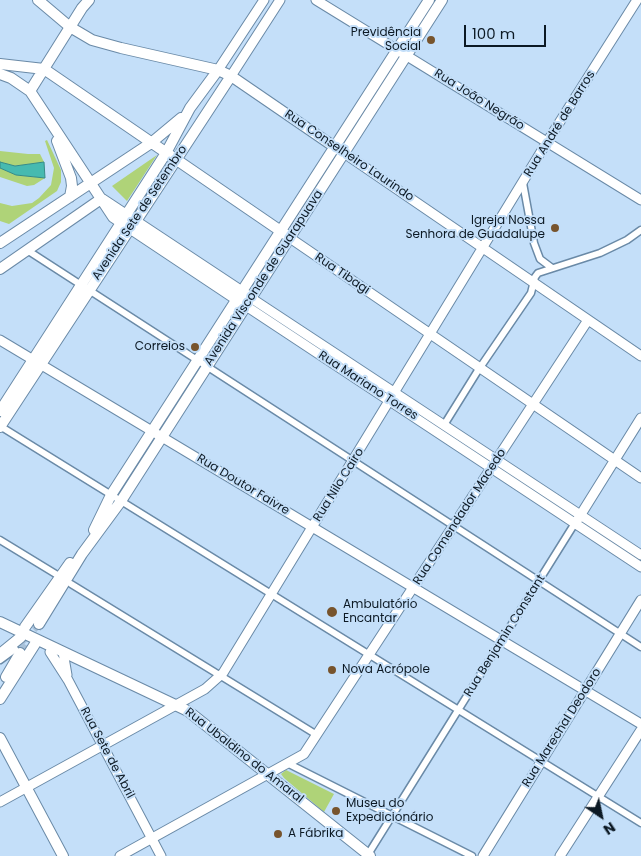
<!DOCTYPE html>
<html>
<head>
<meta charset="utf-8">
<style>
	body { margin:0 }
	#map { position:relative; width:641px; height:856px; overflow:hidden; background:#c4dff9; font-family:Poppins,sans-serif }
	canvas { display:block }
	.north { position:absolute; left:576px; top:791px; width:50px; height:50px; -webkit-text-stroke:4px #c4dff9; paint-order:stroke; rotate:146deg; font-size:14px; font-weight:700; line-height:20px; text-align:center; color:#0c1924 }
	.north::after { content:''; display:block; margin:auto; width:18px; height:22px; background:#0c1924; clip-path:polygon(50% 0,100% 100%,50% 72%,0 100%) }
	.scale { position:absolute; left:464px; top:25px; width:82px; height:22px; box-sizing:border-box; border:2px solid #0c1924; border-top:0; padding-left:6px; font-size:15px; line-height:18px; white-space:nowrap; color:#0c1924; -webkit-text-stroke:4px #c4dff9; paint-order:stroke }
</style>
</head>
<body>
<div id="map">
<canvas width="641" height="856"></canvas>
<div class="north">N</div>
<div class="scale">100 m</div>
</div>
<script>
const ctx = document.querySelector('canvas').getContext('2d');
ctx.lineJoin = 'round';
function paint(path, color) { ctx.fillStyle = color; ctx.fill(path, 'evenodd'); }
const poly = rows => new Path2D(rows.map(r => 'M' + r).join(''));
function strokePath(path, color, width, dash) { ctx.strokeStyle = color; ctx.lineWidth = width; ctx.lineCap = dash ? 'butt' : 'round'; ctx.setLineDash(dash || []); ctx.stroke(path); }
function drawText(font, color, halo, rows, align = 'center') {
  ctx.font = font + ' Poppins,sans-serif'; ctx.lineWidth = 4; ctx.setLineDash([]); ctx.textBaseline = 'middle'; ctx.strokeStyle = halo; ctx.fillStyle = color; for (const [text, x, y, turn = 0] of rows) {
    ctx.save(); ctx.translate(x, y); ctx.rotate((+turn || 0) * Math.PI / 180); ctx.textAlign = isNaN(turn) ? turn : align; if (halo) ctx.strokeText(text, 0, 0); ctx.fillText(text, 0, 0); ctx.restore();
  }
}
paint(poly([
	[47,140,61,170,61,182,57,191,9,224,0,221,0,203,12,206,32,203,39,198,51,185,54,168,45,141],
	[0,151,28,154,40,154,44,162,15,166,0,162],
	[157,155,127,201,112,186],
	[0,168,16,175,45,178,34,185,27,186,0,177],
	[286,770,334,794,324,812,284,778,281,774]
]), '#afd378');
const water = poly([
	[0,162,15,166,44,162,45,178,16,175,0,168,0,162]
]);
paint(water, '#46bab0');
strokePath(water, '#358a86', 1);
strokePath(poly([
	[15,649,37,627]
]), '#a8c1d9', 6, [6, 3]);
strokePath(poly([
	[20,653,39,624]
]), '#a8c1d9', 10, [10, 5]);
const street = poly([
	[523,183,534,243,540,259,552,268],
	[27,250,641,647],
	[444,425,477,372,531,293,535,277,538,273,600,253,627,240,641,230],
	[0,426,641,823],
	[0,540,59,576],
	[71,584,317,735],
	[0,660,15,649],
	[289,764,472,856],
	[367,856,575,523]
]);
const secondary = poly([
	[316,0,641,200],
	[218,70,264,0],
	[231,76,280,0],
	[344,153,641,356],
	[290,238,641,478],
	[251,298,641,555],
	[246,306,641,567],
	[0,340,641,724],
	[578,519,641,418],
	[50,652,68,680,161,856],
	[63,652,67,675],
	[0,802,205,689,223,673,547,142,637,0],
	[120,856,304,754,588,320],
	[483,856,641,600],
	[560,856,641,730]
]);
const primary = poly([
	[38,0,70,27,92,40,121,48,218,70,231,76,339,150],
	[0,64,44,69,285,234],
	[0,74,11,78,30,91,113,217,242,303],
	[30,91,82,8,89,0],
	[57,141,71,178,72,186,70,197],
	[102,199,247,295],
	[138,218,231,76],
	[0,243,151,143,181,118],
	[0,269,101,199],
	[0,411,166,153,190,108,218,70],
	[0,427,135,221],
	[94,530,111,495,429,0],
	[0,622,188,711,370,856],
	[39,624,82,554,121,501,442,0],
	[23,632,25,627,70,563],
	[0,654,21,637],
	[6,677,20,653],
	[0,699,35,644],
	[0,738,63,856]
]);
strokePath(street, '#6a8aa7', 9);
strokePath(secondary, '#6a8aa7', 11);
strokePath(primary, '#6a8aa7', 12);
strokePath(street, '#fff', 6);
strokePath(secondary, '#fff', 9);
strokePath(primary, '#fff', 10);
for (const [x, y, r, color] of [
	[431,40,5,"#77542d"],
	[555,228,5,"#77542d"],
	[195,347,5,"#77542d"],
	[332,612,6,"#77542d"],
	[332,670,5,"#77542d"],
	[336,811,5,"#77542d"],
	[278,834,5,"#77542d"]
]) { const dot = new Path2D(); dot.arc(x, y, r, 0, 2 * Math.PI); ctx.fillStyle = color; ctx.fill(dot); strokePath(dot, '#c4dff9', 2); }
drawText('12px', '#0c1924', '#c4dff9', [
	["Previdência",421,33,"right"],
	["Social",421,47,"right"],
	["Igreja Nossa",545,221,"right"],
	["Senhora de Guadalupe",545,235,"right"],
	["Correios",185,347,"right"],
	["Ambulatório",343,605],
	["Encantar",343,619],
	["Nova Acrópole",342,670],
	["Museu do",346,804],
	["Expedicionário",346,818],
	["A Fábrika",288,834]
], 'left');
drawText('12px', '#0c1924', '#c4dff9', [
	["Rua João Negrão",479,100,32],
	["Rua André de Barros",560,124,-58],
	["Rua Conselheiro Laurindo",349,156,34],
	["Avenida Sete de Setembro",140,213,-56],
	["Rua Tibagi",342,274,34],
	["Avenida Visconde de Guarapuava",264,278,-57],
	["Rua Mariano Torres",368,386,33],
	["Rua Doutor Faivre",243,485,31],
	["Rua Nilo Cairo",339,485,-58],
	["Rua Comendador Macedo",460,517,-57],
	["Rua Benjamin Constant",505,636,-58],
	["Rua Marechal Deodoro",562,728,-58],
	["Rua Sete de Abril",107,753,62],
	["Rua Ubaldino do Amaral",244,756,38]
]);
</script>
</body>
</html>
